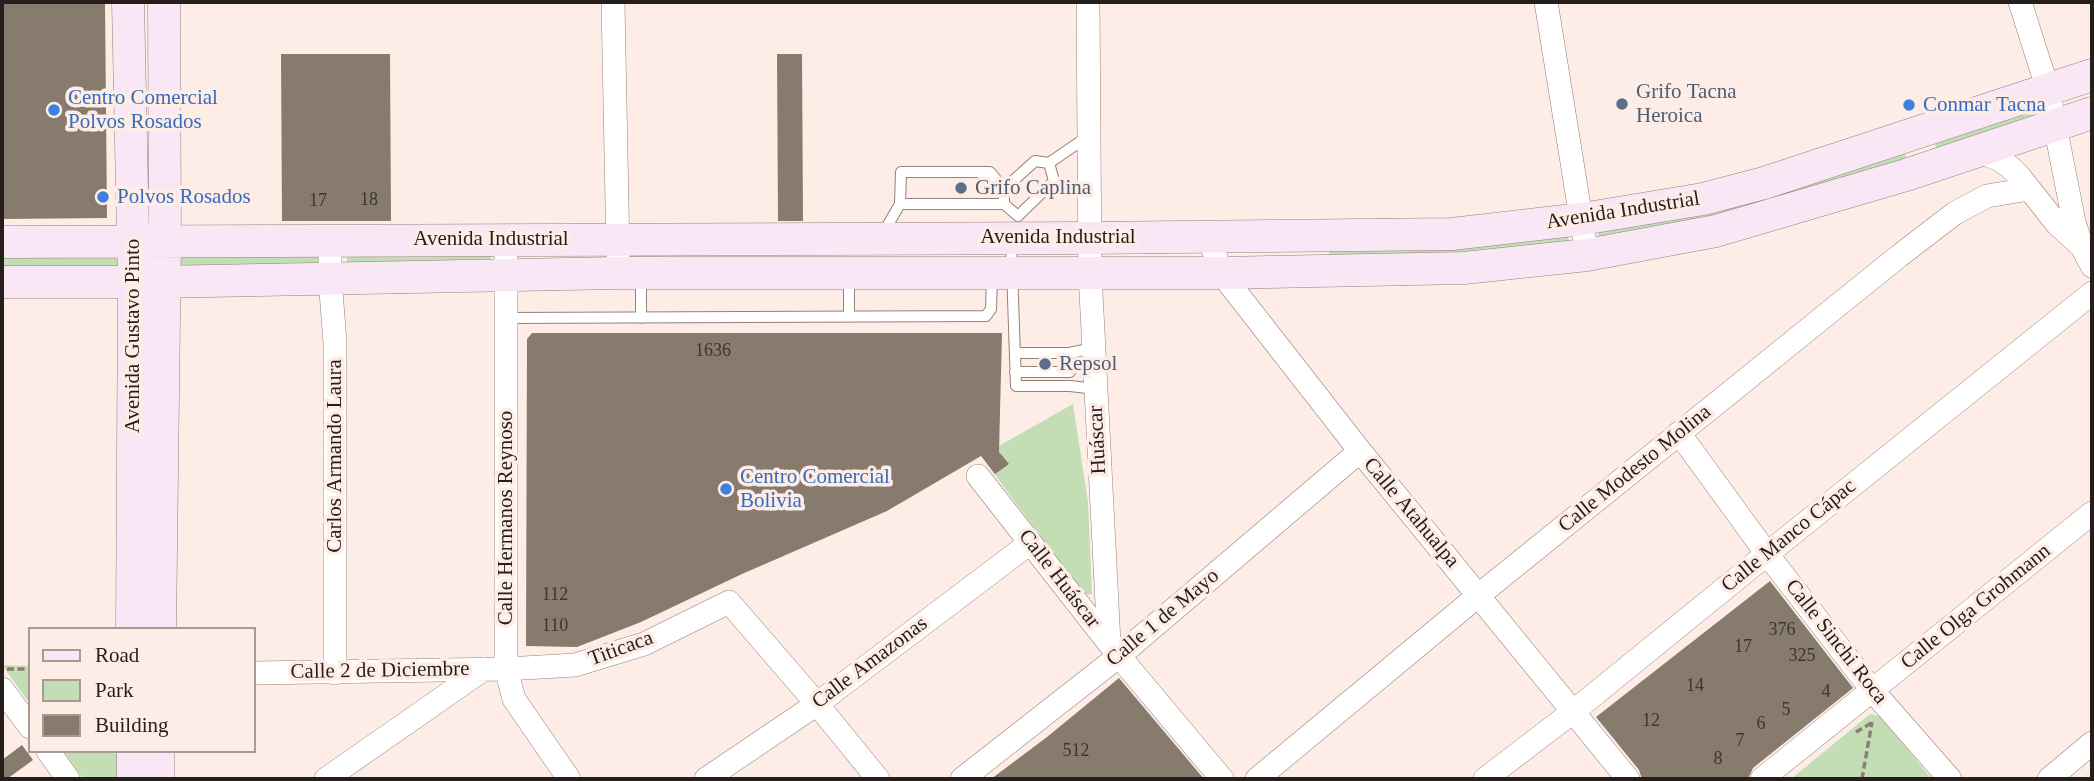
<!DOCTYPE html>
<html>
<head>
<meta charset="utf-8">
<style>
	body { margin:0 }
	#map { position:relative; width:2094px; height:781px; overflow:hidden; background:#feede6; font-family:Georgia,serif }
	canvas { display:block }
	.frame { position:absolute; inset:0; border:4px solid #251e1b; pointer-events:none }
	.legend { position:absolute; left:28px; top:627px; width:228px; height:126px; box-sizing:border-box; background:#feede6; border:2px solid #a79a95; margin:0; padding:9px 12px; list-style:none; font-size:21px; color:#251e1b }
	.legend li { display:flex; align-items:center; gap:14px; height:35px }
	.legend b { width:35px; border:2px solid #a79a95 }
</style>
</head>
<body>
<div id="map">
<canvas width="2094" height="781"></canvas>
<div class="frame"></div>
<ul class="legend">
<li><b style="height:9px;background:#f9e7f6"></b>Road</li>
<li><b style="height:19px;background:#c3ddb5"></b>Park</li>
<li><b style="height:19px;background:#867b6c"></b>Building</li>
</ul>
</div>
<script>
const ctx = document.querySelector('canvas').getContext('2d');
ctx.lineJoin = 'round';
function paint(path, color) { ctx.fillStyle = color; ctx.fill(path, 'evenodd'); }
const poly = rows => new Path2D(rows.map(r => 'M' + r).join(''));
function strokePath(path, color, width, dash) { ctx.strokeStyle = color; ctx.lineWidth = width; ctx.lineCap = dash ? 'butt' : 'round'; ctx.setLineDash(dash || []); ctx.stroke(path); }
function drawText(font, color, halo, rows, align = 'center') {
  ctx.font = font + ' Georgia,serif'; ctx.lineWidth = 7; ctx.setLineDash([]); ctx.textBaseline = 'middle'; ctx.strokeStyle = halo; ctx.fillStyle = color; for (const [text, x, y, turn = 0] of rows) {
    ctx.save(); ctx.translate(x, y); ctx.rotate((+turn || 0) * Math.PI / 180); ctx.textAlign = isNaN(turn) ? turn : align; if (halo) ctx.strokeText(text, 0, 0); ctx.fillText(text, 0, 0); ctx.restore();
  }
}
paint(poly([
	[2032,107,2037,116,1938,152,1935,145,1939,139],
	[1904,153,1908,160,1814,195,1599,241,1598,232,1602,227],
	[1567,235,1570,243,1565,250,1329,256,1330,249],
	[117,251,121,268,2,273,2,253],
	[185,252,318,256,319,264,183,270,179,261],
	[491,254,490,262,350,269,347,262,347,255],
	[1073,404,1088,502,1092,594,1084,595,987,464,983,455],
	[2,665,30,666,30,704],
	[1870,714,1881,717,1932,779,1791,779],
	[63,751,117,751,117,779,83,779]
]), '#c3ddb5');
paint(poly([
	[2,2,105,2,107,218,2,219],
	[281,54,390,54,391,221,282,221],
	[777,54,802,54,803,221,778,221],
	[532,333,1002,333,999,452,1009,464,995,474,981,456,887,511,742,574,641,622,577,647,526,646,527,339],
	[1770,581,1853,688,1753,768,1748,779,1642,779,1639,770,1596,717],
	[1119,678,1204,779,991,779,1047,737],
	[22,745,33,760,7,779,2,779,2,760]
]), '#867b6c');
const lane = poly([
	[1004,189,1035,161,1049,163,1087,137],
	[900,204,1004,204,1018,216,1054,181,1049,163],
	[882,235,900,204,901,172,990,172,1004,189,1004,204],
	[1011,240,1016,386,1070,386,1096,389],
	[849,317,849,274],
	[506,318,986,316,991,309,992,276],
	[641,318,641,275],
	[1015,353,1069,353,1094,348],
	[1015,372,1070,372]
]);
const street = poly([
	[613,2,618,255],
	[1088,2,1090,273,1109,643],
	[1546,2,1587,255],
	[2020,2,2048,90,2074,222,2082,247,2092,266],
	[1978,151,2000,160,2010,167,2020,177,2057,224,2080,245],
	[1209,237,1221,273,1360,451,1628,779],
	[330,239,330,278,335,343,335,673],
	[506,239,506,669,514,699,569,779],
	[1679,433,1767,554,1872,690,1950,779],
	[978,476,1119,656,1222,779],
	[254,673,506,669,575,665,644,644,729,602,817,704,878,779],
	[2,689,30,727],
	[48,751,68,779],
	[326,779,484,669],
	[706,779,817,704,1030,543],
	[962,779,1119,656,1360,451],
	[1257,779,1479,595,1899,256,1955,213,1987,196,2029,189],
	[1485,779,1574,711,1767,554,2092,293],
	[1762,779,2092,513],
	[2049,779,2092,743]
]);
const secondary = poly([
	[128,2,134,282,132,629],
	[2,242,1089,238,1452,234,1582,219,1703,199,1764,183,2092,75],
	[2,282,158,282,617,273,1221,273,1464,268,1587,255,1716,231,1906,175,2092,113],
	[160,629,165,240,164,2],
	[133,751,133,779],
	[158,779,158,751]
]);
strokePath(lane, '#938078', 12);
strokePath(street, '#938078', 24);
strokePath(secondary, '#938078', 33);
strokePath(poly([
	[7,669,30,669],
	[1856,732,1873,722],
	[1862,779,1872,722]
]), '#8b7f7a', 3.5, [7, 3.5]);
strokePath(lane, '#fff', 10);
strokePath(street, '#fff', 23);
strokePath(secondary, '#f9e7f6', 32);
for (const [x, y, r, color] of [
	[1622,104,7,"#5c6f8a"],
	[1909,105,7,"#3f7fe0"],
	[54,110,7,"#3f7fe0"],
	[961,188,7,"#5c6f8a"],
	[103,197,7,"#3f7fe0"],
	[1045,364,7,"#5c6f8a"],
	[726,489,7,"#3f7fe0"]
]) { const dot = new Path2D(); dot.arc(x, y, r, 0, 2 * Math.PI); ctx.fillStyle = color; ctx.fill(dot); strokePath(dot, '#feede6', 2.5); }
drawText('18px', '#3d352f', null, [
	["18",369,200],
	["17",318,201],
	["1636",713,351],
	["112",555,595],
	["110",555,626],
	["376",1782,630],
	["17",1743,647],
	["325",1802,656],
	["14",1695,686],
	["4",1826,692],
	["5",1786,710],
	["12",1651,721],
	["6",1761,724],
	["7",1740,741],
	["512",1076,751],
	["8",1718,759]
]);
drawText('21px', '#4e5e75', '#feede6', [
	["Grifo Tacna",1636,92],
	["Heroica",1636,116],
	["Grifo Caplina",975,188],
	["Repsol",1059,364]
], 'left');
drawText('21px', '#366cbe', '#feede6', [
	["Centro Comercial",68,98],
	["Polvos Rosados",68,122],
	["Conmar Tacna",1923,105],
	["Polvos Rosados",117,197],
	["Centro Comercial",740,477],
	["Bolivia",740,501]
], 'left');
drawText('21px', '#251e1b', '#feede6', [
	["Avenida Industrial",1623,211,-9],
	["Avenida Industrial",1058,237],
	["Avenida Industrial",491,239],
	["Avenida Gustavo Pinto",133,336,-90],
	["Huáscar",1098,440,-93],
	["Carlos Armando Laura",335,456,-90],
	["Calle Modesto Molina",1635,469,-39],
	["Calle Atahualpa",1411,513,50],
	["Calle Hermanos Reynoso",506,518,-90],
	["Calle Manco Cápac",1789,536,-39],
	["Calle Huáscar",1059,579,52],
	["Calle Olga Grohmann",1976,607,-39],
	["Calle 1 de Mayo",1163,618,-40],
	["Calle Sinchi Roca",1836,642,52],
	["Titicaca",621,649,-20],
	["Calle Amazonas",870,663,-37],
	["Calle 2 de Diciembre",380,671,-1]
]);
</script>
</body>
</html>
